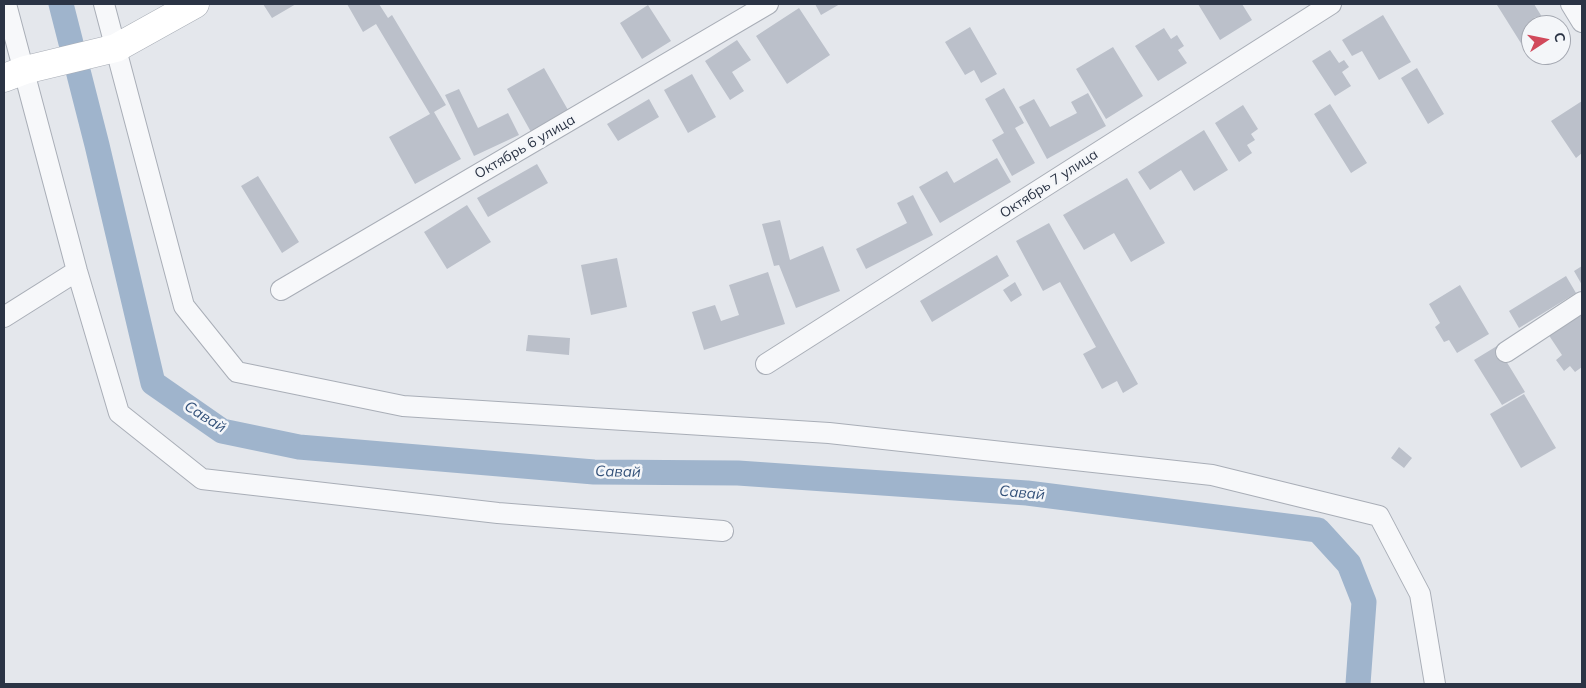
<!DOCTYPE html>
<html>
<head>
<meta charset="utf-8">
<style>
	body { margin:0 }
	#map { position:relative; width:1586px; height:688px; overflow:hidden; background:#e4e7ec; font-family:Mulish,sans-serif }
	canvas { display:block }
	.frame { position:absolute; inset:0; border:5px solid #2b3445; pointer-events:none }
	.north { position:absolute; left:1521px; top:15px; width:50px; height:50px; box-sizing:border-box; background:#f4f6f9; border:1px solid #a4a8b1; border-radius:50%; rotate:79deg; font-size:14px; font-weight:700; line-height:20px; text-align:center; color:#2b3445 }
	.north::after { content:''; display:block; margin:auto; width:18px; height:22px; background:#d1495b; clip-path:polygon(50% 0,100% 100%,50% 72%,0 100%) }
</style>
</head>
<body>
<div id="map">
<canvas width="1586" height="688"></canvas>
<div class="frame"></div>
<div class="north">С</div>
</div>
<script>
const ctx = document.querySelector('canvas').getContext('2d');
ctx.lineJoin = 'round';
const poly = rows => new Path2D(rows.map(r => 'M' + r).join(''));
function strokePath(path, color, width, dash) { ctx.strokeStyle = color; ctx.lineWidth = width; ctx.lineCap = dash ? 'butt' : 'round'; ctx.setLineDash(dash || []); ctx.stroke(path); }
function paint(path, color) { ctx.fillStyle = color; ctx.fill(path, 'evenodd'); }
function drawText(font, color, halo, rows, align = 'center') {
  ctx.font = font + ' Mulish,sans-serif'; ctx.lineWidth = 5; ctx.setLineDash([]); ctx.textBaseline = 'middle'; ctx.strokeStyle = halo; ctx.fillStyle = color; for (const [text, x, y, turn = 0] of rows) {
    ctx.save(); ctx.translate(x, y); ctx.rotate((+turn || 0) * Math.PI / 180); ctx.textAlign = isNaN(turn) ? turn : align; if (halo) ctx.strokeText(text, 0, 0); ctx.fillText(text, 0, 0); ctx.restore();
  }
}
strokePath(poly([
	[61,4,97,145,153,383,222,431,299,447,594,472,738,473,1027,493,1318,530,1349,564,1364,602,1358,684]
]), '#9fb4cc', 25);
paint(poly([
	[263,4,296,4,272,18],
	[347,4,379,4,388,18,392,15,446,105,434,112,461,159,415,184,389,137,430,114,376,24,363,32],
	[815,4,840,4,821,15],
	[1198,4,1242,4,1252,20,1220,40],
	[1499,4,1534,4,1547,25,1531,25,1531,55,1529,56,1497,5],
	[648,5,671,41,642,59,620,23],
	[799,8,830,55,787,84,756,36],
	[1383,15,1411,62,1379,80,1362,51,1352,56,1342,40],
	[970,27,997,74,981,83,974,70,965,75,945,42],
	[1164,28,1171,39,1177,35,1184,46,1178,50,1187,63,1158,81,1135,46],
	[737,40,751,60,732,72,744,91,730,100,705,61],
	[1113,47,1143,96,1106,119,1076,69],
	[1330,50,1339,63,1344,60,1349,67,1342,72,1351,86,1335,96,1312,61],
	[544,68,568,110,531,132,507,89],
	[1417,68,1444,114,1428,124,1401,78],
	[692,74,716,117,688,133,664,90],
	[1004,88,1024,123,1015,128,1035,163,1012,176,992,140,1004,133,985,99],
	[459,89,478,128,508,113,519,135,474,156,445,95],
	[1088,93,1106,126,1047,159,1019,107,1034,99,1050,127,1077,113,1071,102],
	[649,99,659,117,618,141,607,124],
	[1582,101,1582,153,1576,158,1551,121],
	[1330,104,1367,163,1351,173,1314,114],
	[1243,105,1258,129,1251,134,1255,140,1247,145,1252,153,1239,162,1215,123],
	[1204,130,1228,170,1194,191,1181,170,1150,190,1138,172],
	[997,158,1011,182,940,223,919,187,947,171,954,183],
	[537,164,548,183,488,217,477,198],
	[258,176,299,242,282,253,241,186],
	[1127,178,1165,243,1131,262,1114,233,1084,250,1063,215],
	[913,195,933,235,866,269,856,249,907,223,897,203],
	[467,205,491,242,447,269,424,232],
	[780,220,790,260,823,246,840,291,796,308,779,265,774,266,762,224],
	[1049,223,1138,384,1123,393,1117,381,1102,389,1083,354,1096,347,1060,282,1043,291,1016,241],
	[997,255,1009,276,932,322,920,301],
	[617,258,627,307,591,315,581,265],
	[1582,266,1582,285,1574,271],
	[768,272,785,324,704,350,692,312,715,305,721,321,739,315,729,285],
	[1566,276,1576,293,1519,328,1509,311],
	[1015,282,1022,295,1011,302,1003,290],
	[1460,285,1489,334,1457,353,1449,340,1444,342,1435,327,1440,323,1429,304],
	[1582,311,1582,367,1575,372,1570,366,1564,371,1556,360,1562,355,1548,334],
	[528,335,570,338,569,355,526,351],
	[1497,346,1525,392,1502,405,1474,360],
	[1524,394,1556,448,1521,468,1490,414],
	[1399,447,1412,458,1404,468,1391,458]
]), '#bbc0ca');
const minor = poly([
	[6,4,77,271,119,413,202,479,498,513,723,531],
	[104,4,184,306,237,372,403,406,829,433,1212,475,1379,516,1420,594,1435,684],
	[1571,4,1582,22],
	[281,290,768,4],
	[4,317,77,271],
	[1506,352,1582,302],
	[766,364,1331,4]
]);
const secondary = poly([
	[4,78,25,70,116,48,195,4]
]);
strokePath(minor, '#a9aeb7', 22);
strokePath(secondary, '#a9aeb7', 29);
strokePath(minor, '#f7f8fa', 20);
strokePath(secondary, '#fff', 28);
drawText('14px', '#2b3445', '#f4f6f9', [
	["Октябрь 6 улица",525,147,-30],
	["Октябрь 7 улица",1049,184,-33]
]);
drawText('italic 15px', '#34527a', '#f4f6f9', [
	["Савай",205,417,32],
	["Савай",618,472,1],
	["Савай",1022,493,5]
]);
</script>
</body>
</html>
